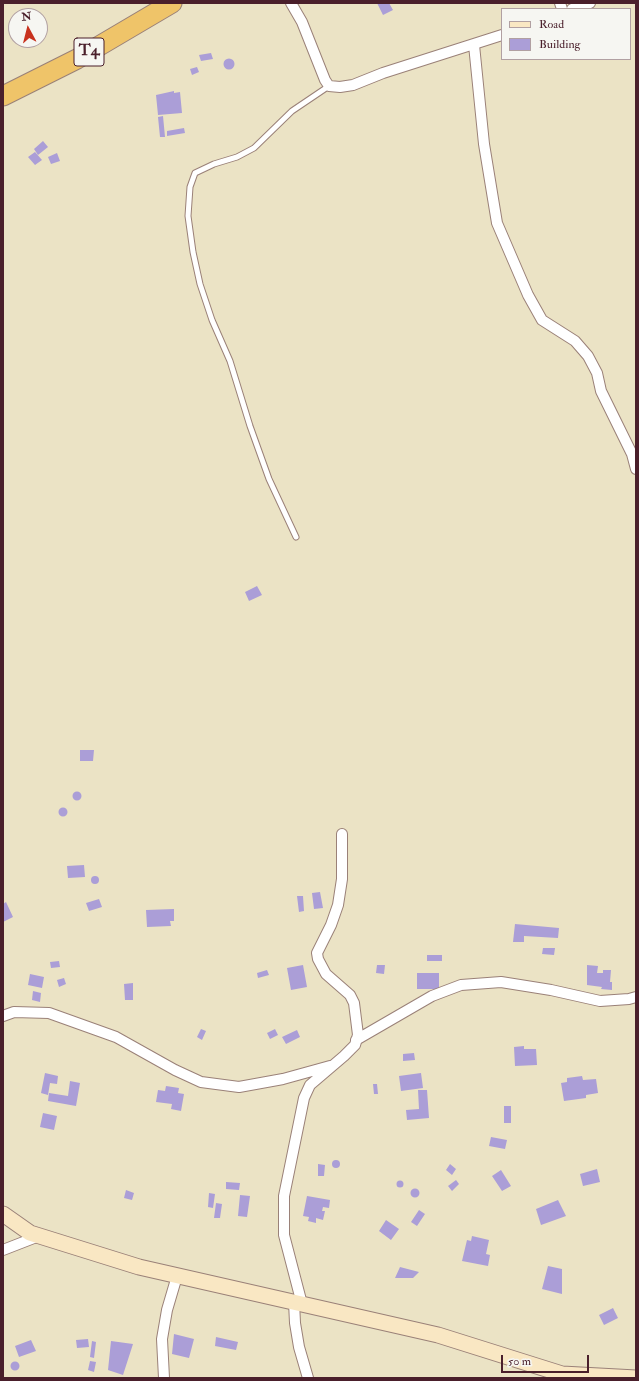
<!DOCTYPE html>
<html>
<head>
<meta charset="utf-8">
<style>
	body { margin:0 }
	#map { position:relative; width:639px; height:1381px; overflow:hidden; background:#ebe3c5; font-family:"IM FELL Double Pica",serif }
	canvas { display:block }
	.frame { position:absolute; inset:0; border:4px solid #4a1f2b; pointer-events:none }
	.legend { position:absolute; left:501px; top:8px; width:130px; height:52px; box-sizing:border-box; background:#f6f6f2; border:1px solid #b1a0a2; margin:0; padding:5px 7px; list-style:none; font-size:12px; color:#4a1f2b }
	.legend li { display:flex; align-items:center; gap:8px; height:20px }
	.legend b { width:20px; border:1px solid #b1a0a2 }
	.north { position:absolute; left:8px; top:8px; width:40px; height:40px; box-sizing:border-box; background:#f6f6f2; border:1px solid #b1a0a2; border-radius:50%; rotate:353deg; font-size:11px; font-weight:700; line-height:16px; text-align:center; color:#4a1f2b }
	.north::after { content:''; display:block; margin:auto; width:14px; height:18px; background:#c8321e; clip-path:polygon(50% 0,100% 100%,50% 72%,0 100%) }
	.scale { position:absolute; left:501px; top:1355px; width:88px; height:18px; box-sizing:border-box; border:2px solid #4a1f2b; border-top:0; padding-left:5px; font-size:12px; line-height:14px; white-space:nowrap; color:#4a1f2b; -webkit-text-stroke:3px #f6f6f2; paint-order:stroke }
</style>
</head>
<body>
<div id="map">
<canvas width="639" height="1381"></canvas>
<div class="frame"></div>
<ul class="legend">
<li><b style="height:5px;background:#f9e7c3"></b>Road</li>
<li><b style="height:11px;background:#ab9ed7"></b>Building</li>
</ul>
<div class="north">N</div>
<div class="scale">50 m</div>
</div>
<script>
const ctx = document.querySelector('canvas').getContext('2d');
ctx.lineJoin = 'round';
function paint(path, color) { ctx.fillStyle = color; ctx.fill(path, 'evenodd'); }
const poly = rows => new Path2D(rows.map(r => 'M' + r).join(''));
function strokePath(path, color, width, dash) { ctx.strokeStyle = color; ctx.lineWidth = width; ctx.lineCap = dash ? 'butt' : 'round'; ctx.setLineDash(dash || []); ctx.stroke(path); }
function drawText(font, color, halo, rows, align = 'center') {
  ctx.font = font + ' "IM FELL Double Pica",serif'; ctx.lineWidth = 3; ctx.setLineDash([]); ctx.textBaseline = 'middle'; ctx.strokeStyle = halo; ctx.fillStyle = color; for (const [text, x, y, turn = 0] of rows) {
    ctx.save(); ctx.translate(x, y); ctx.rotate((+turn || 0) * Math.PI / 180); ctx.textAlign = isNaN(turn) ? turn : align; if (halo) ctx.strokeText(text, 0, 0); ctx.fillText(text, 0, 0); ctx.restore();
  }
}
paint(poly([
	[377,3,389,3,393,10,383,15],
	[211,53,213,59,201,61,199,55],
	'223.5 64a5.5 5.5 0 1 1 11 0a5.5 5.5 0 1 1-11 0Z',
	[197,67,199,72,192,75,190,69],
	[174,91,174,93,180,92,182,113,158,115,156,95],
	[163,116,165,137,160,137,158,117],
	[184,128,185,133,167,136,167,131],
	[43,141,48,147,38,155,34,149],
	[35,152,42,160,35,165,28,157],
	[57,153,60,161,51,164,48,157],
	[257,586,262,595,249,601,245,592],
	[80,750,94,750,93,761,80,761],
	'72.5 796a4.5 4.5 0 1 1 9 0a4.5 4.5 0 1 1-9 0Z',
	'58.5 812a4.5 4.5 0 1 1 9 0a4.5 4.5 0 1 1-9 0Z',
	[84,865,85,877,68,878,67,866],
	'91 880a4 4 0 1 1 8 0a4 4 0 1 1-8 0Z',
	[320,892,323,908,314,909,312,893],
	[297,896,303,896,304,911,299,912],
	[99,899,102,907,89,911,86,903],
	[6,902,13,917,3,922,3,904],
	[174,909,174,921,170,921,171,926,147,927,146,910],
	[515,924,559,928,558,938,524,936,524,942,513,942],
	[543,948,555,948,554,955,542,954],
	[427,955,442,955,442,961,427,961],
	[59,961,60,967,51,968,50,962],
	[303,965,307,987,291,990,287,968],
	[377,965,385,965,384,974,376,973],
	[587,965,598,966,597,973,603,973,603,970,611,970,610,982,612,982,612,990,601,989,602,987,587,985],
	[267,970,269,975,258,978,257,973],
	[417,973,439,973,439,989,417,989],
	[30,974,44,977,42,988,28,985],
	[64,978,66,984,59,987,57,980],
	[133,983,133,1000,125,1000,124,984],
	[33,991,41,993,40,1002,32,1000],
	[201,1029,206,1031,202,1040,197,1037],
	[275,1029,278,1035,270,1039,267,1033],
	[297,1030,300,1037,286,1044,282,1037],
	[524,1046,524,1049,536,1049,537,1065,515,1066,514,1047],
	[414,1053,415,1060,403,1061,403,1054],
	[45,1073,58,1076,57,1084,50,1083,48,1095,41,1093],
	[421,1073,423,1088,401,1091,399,1076],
	[582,1076,583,1080,596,1079,598,1093,586,1095,586,1098,564,1101,561,1083,567,1082,567,1078],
	[70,1081,80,1083,76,1106,48,1101,49,1093,68,1096],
	[373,1084,377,1084,378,1094,374,1094],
	[166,1086,179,1088,178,1093,184,1094,181,1111,171,1109,172,1104,156,1102,158,1090,165,1091],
	[418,1090,427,1090,429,1118,407,1120,406,1110,419,1109],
	[504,1106,511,1106,511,1123,504,1123],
	[43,1113,57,1116,54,1130,40,1127],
	[491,1137,507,1140,505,1149,489,1146],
	'332 1164a4 4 0 1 1 8 0a4 4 0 1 1-8 0Z',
	[318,1164,325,1165,324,1176,318,1176],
	[450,1164,456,1169,452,1175,446,1170],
	[597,1169,600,1182,583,1186,580,1174],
	[501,1170,511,1186,502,1191,492,1176],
	[456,1180,459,1184,452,1191,448,1186],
	'396.5 1184a3.5 3.5 0 1 1 7 0a3.5 3.5 0 1 1-7 0Z',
	[226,1182,240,1183,239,1190,226,1189],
	'410.5 1193a4.5 4.5 0 1 1 9 0a4.5 4.5 0 1 1-9 0Z',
	[126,1190,134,1193,132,1200,124,1198],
	[209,1193,215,1194,213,1208,208,1207],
	[240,1195,250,1196,247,1217,238,1216],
	[307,1196,330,1200,329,1208,323,1207,322,1211,325,1211,323,1220,316,1218,316,1223,308,1221,309,1217,303,1216],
	[558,1200,566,1216,541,1225,536,1209],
	[216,1203,222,1204,220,1218,214,1218],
	[419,1210,425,1214,417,1226,411,1222],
	[386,1220,399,1229,391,1240,379,1231],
	[472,1236,489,1240,486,1254,490,1255,488,1266,462,1261,467,1240,471,1241],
	[548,1266,562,1269,562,1294,542,1289],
	[400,1267,419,1272,413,1278,395,1278],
	[613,1308,618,1318,604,1325,599,1315],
	[174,1334,194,1339,189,1358,172,1354],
	[216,1337,238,1342,236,1350,215,1346],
	[88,1339,89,1347,77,1348,76,1340],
	[31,1340,36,1351,19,1357,15,1346],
	[92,1341,96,1342,94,1358,90,1357],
	[111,1341,133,1344,123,1375,108,1370],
	[90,1361,96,1362,94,1372,88,1370],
	'10.5 1366a4.5 4.5 0 1 1 9 0a4.5 4.5 0 1 1-9 0Z'
]), '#ab9ed7');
const lane = poly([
	[296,537,269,479,250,426,230,361,212,320,200,284,193,252,188,216,190,187,195,173,214,164,237,157,254,148,292,111,329,86]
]);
const street = poly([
	[291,3,302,22,325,80,329,86,340,87,353,85,383,73,502,35],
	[560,3,562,9],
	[572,9,590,3],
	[474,45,484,144,497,223,528,295,542,320,575,341,588,356,597,373,601,391,632,454,636,469],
	[3,1016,14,1012,49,1013,116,1037,175,1070,201,1082,239,1087,283,1079,330,1066],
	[356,1040,432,996,461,985,501,982,551,990,600,1001,629,999,636,997],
	[3,1250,39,1236],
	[294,1302,295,1323,299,1347,308,1378],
	[302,1304,284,1235,284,1196,304,1098,310,1085,344,1056,355,1045,358,1035,354,1003,350,995,326,974,318,959,317,953,331,925,338,905,342,879,342,834],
	[164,1378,162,1339,167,1310,177,1276]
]);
const secondary = poly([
	[3,1214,30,1233,139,1267,438,1335,562,1374,636,1378]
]);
const highway = poly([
	[3,96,77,59,172,3]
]);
strokePath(lane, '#9a8178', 7);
strokePath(street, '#9a8178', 12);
strokePath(secondary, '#9a8178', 17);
strokePath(highway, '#9a8178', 21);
strokePath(lane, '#fff', 5);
strokePath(street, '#fff', 10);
strokePath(secondary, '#f9e7c3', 15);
strokePath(highway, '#efc469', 19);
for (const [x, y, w] of [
	[89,52,30]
]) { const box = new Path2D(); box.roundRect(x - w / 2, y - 14, w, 28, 3); ctx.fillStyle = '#f6f6f2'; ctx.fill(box); strokePath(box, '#4a1f2b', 1); }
drawText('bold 16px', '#4a1f2b', null, [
	["T4",89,52]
]);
</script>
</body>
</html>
